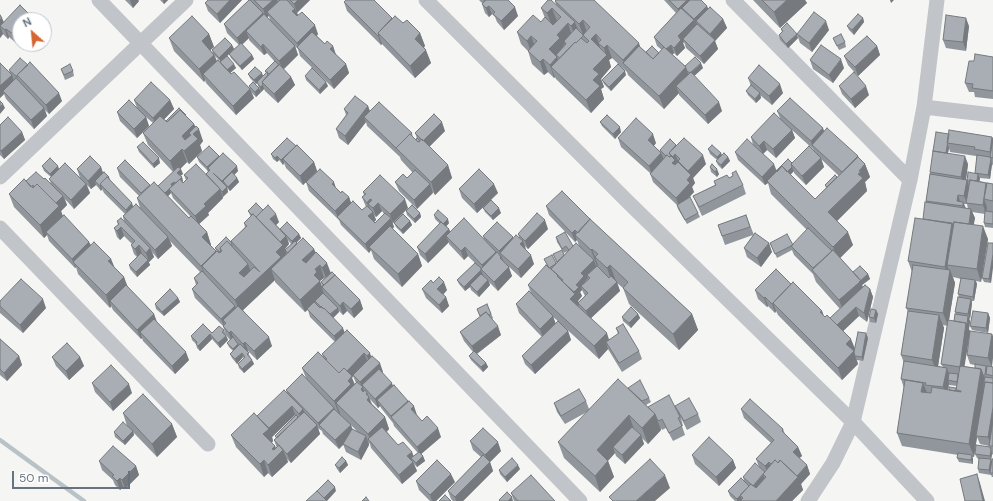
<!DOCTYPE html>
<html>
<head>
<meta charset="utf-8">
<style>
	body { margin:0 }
	#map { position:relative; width:993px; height:501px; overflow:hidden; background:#f5f6f3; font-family:"DM Sans",sans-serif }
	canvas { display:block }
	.north { position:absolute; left:12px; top:12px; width:40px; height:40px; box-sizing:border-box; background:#fff; border:1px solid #c2c7cd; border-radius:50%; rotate:333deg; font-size:11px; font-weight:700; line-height:16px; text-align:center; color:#677381 }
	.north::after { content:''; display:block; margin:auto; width:14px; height:18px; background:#d56633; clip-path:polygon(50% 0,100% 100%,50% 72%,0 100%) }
	.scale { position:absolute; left:12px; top:471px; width:118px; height:18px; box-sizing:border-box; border:2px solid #677381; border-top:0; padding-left:5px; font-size:12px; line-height:14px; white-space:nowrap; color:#677381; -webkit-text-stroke:3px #fff; paint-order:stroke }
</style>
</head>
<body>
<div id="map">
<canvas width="993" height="501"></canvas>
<div class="north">N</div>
<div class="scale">50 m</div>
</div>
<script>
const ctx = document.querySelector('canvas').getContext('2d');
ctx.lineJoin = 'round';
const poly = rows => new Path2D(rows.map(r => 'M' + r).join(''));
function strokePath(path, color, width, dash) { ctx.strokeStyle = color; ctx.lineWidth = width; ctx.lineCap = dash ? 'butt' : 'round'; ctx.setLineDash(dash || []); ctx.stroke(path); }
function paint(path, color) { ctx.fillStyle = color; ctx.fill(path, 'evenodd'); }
strokePath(poly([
	[0,440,84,501]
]), '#b9c3c7', 4.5);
strokePath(poly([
	[99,0,580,501],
	[426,0,626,200,853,422,927,501],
	[733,0,910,180],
	[924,107,993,115],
	[0,177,186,0],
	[0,228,208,444],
	[808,501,833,463,853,422,910,180,924,107,937,0]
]), '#c1c4c8', 15);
paint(poly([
	[125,0,138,0,139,1,133,8],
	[160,0,168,0,164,4],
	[208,0,242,0,220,23,208,11,205,3],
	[249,0,310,0,297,12,298,16,318,34,317,36,325,44,333,46,336,55,346,64,349,73,334,89,300,56,298,49,295,46,298,55,283,69,291,77,295,85,278,103,265,91,264,89,261,92,257,83,256,84,250,78,248,74,262,73,263,76,266,73,265,71,275,62,267,53,264,55,249,40,249,38,242,45,252,55,254,59,242,70,231,58,229,54,227,56,236,68,230,73,250,88,249,86,259,88,261,92,256,97,251,92,254,98,236,115,206,83,205,80,204,82,174,51,169,38,209,34,214,47,210,50,213,53,212,50,232,45,234,49,239,45,227,33,224,24],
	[269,16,270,21,267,17],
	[215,56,220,61,220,63,217,61],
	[479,0,508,0,518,16,504,30,497,22,495,17,492,14,489,17,485,13,482,4,482,3],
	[552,0,551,1,556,5,555,1,640,47,646,52,659,53,662,50,657,46,654,37,676,13,664,0,701,0,707,6,708,9,723,19,727,28,715,41,718,49,704,64,686,48,684,42,683,43,685,48,677,56,674,53,672,55,685,66,703,68,694,76,722,111,708,124,679,95,679,93,664,109,628,75,627,72,612,58,609,60,611,67,601,79,604,87,601,89,604,99,591,113,556,79,555,77,554,78,548,72,544,75,532,64,528,51,521,44,517,32,541,22,545,18,541,8],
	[753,0,805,0,807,3,780,28],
	[344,2,392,18,420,33,425,46,424,47,431,63,415,78,382,44,381,45,347,11],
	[0,15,4,22,31,16,32,20,20,20,20,39,16,43,9,37,8,39,3,34,0,38],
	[863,18,864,22,854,35,849,30,847,26],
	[969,26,966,51,946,48,943,40],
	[781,29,798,38,788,48,780,40,779,35,782,32],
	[829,30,812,52,800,43,797,34],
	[833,38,845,42,846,47,839,50],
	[877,46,880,55,858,76,848,65,844,56],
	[993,57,993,99,975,97,974,92,969,92,965,83,974,61],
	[810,60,844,68,833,83,813,69],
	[0,63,10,73,9,70,62,101,49,114,45,110,47,116,34,129,6,99,4,94,0,98],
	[61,69,73,71,74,76,65,80],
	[626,75,611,91,604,84,602,80],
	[305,76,328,86,320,94,306,80],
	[748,78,783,93,772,105,760,95,761,98,756,103,748,95,746,91,751,86],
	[839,86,869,95,855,108,842,94],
	[134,100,170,100,174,109,164,119,166,121,186,116,194,124,203,141,200,145,202,151,189,164,187,162,180,169,183,174,180,176,182,177,183,183,186,180,184,175,206,174,208,171,199,162,197,157,220,157,238,171,234,175,237,178,239,182,230,191,227,188,228,192,223,196,223,198,208,213,209,215,199,224,207,232,211,245,211,246,217,252,215,248,231,242,245,227,244,223,251,217,248,211,263,210,279,222,276,225,280,229,299,234,301,238,296,243,314,249,316,253,331,273,360,300,363,309,354,318,347,311,343,315,338,310,339,312,333,318,345,333,371,357,383,372,382,373,393,386,408,402,417,415,422,421,441,437,421,454,423,456,425,461,417,467,414,464,417,471,402,484,371,448,370,444,369,443,369,445,361,460,346,452,343,444,339,449,323,434,322,431,318,428,320,434,291,463,287,459,288,462,272,477,268,473,264,477,236,447,231,435,257,416,287,393,286,390,306,378,302,368,323,357,322,354,335,342,310,317,308,310,305,312,275,282,275,280,243,310,272,346,257,360,248,351,247,351,254,364,244,373,239,368,238,364,244,358,243,357,237,364,232,358,230,354,233,351,229,347,227,343,230,340,226,335,223,326,195,298,192,289,196,285,194,278,200,272,170,241,172,246,158,259,152,252,154,257,149,262,148,261,150,265,137,277,130,269,129,265,137,257,134,254,131,245,132,244,124,236,120,240,117,237,114,228,118,225,117,221,124,222,123,216,125,214,104,193,102,189,101,191,96,185,91,189,87,185,90,193,74,209,65,199,67,205,61,211,63,217,89,242,91,245,111,259,114,267,124,277,127,287,154,314,157,322,189,360,175,374,143,341,142,338,141,339,113,310,111,306,110,308,78,274,76,267,75,268,49,241,47,235,44,238,14,207,9,194,26,181,44,179,51,183,49,179,51,177,44,171,42,166,58,166,59,169,80,178,77,169,101,167,103,173,109,177,111,181,133,206,140,208,137,198,139,196,120,177,117,168,150,186,158,186,173,172,148,145,143,133,153,123,146,117,149,126,137,138,120,121,117,112,137,108],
	[171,193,173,198,190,216,189,218,168,196],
	[288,240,291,244,285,250,285,249,289,244],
	[324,278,325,278,321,282,322,287,320,281],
	[353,376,356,383,355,384,352,378],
	[370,399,378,408,380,406,381,408,393,423,394,426,418,453,413,456,412,452,398,445,387,432,389,429,385,417,372,404],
	[295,415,296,416,275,436,276,438,274,440,277,448,276,448,275,446,272,443,273,441,272,437],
	[351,425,357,431,352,429],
	[368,106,370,111,412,133,413,138,416,140,417,138,415,133,445,131,429,147,448,165,452,178,435,195,433,192,417,209,399,191,395,182,407,178,413,173,401,160,400,157,367,126,366,122,348,145,339,138,336,129,346,115,344,109],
	[777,111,824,131,858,157,865,164,870,177,865,182,867,191,837,221,853,245,840,258,853,272,868,274,870,279,862,285,863,287,870,289,873,297,867,322,859,316,843,331,854,348,868,338,863,361,857,360,858,364,842,380,778,315,776,311,775,313,768,306,767,307,758,299,755,290,791,284,822,311,824,316,825,317,830,318,840,309,816,282,813,274,794,255,792,250,777,258,770,243,793,245,807,230,771,194,768,183,765,185,738,160,735,152,753,145,751,137,780,118],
	[792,130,813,149,814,151,792,163,776,170,763,154,767,150,776,158,795,138],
	[821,159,839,176,825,185,826,188,815,199,790,175,794,171,794,173,806,185,824,167],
	[600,122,621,132,615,139,602,126],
	[0,125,22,132,25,140,4,159,0,155],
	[949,134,992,137,993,139,993,166,992,164,990,179,980,178,979,181,993,184,993,228,985,227,984,223,985,214,972,212,975,218,973,225,988,239,981,282,976,281,977,284,974,301,972,301,972,303,970,319,969,318,970,321,969,329,970,332,964,366,975,368,975,365,970,364,967,355,992,334,992,367,993,367,993,455,992,454,991,460,992,461,993,459,993,477,992,477,991,475,979,473,978,469,979,459,977,458,975,454,990,447,989,446,980,444,977,437,974,457,972,457,973,459,973,464,959,462,957,458,958,455,902,446,897,433,904,388,901,379,904,363,901,355,908,311,906,308,912,272,908,261,923,219,926,203,926,201,930,174,930,172],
	[949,148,950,152,976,156,977,157,975,173,966,180,968,164,948,153],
	[964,204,967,204,968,209,966,209],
	[953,277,961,279,958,294,959,297,955,312,956,315,954,321,949,320,955,283],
	[943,325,948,326,941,364,943,367,938,366,944,328],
	[949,383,949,385,957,386,956,388,948,390],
	[618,138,656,143,654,146,660,151,676,145,706,164,693,178,695,183,692,187,694,192,688,199,698,213,700,217,687,224,678,209,677,205,653,182,650,173,621,147],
	[296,146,314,162,317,171,341,193,349,197,351,203,362,210,366,207,362,197,364,195,363,192,408,208,393,223,392,222,394,227,392,229,418,254,422,266,402,287,374,259,371,250,369,253,341,225,339,220,309,191,306,182,303,185,286,168,284,163,283,165,279,160,277,162,273,159,271,154],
	[382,211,384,214,375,223,374,222,376,220,374,215,376,217],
	[137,147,160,163,154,168,139,152],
	[708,149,721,153,722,155,728,157,730,161,722,169,718,165,716,161,717,160,710,154],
	[710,167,719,174,717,177,711,172],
	[732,173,743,185,746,194,702,216,697,205,693,196,715,185,714,181,729,178,733,176],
	[459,189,498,193,477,213,462,198],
	[546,206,590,219,692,314,698,330,679,350,629,304,623,288,617,283,620,291,591,318,609,340,618,334,616,328,639,351,642,359,622,372,608,349,599,359,561,324,568,331,571,340,535,374,525,364,522,356,542,337,519,313,516,304,531,293,528,285,547,265,544,259,556,263,557,262,553,254,564,255,568,251,564,253,557,242,556,237,573,246,579,246,577,240,575,242,549,215],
	[582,290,585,296,578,302,578,301,582,296,580,292],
	[553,317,558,321,556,324],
	[483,208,501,213,493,220,485,212],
	[406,211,420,213,421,217,415,223,407,215],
	[434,215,449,223,446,226,449,229,450,232,484,240,483,236,513,237,513,238,519,237,518,234,548,229,528,249,525,246,526,250,534,264,521,278,506,264,512,276,498,291,489,282,490,285,479,297,471,290,470,287,465,291,459,284,457,280,475,263,468,256,464,260,449,244,449,242,428,263,420,255,417,247,440,224,435,219],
	[746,215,754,235,772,252,761,267,747,257,744,248,753,235,725,245,718,225],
	[410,221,412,225,403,234,396,227,394,223],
	[993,243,991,283,984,282,982,278],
	[433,283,447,290,443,295,446,297,449,306,442,313,426,298,422,289],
	[178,298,180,302,164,316,156,309,155,304],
	[0,301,46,308,23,333,0,313],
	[487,304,493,318,492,319,501,335,477,354,486,363,488,367,483,372,471,360,469,356,473,352,464,341,460,332,480,317,477,309],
	[876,310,878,314,876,323,870,322,869,317],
	[988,313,990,318,988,333,972,330,970,326],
	[638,314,640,318,631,328,623,321,622,317],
	[224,330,228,340,220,348,212,339,200,351,197,348,196,344,192,340,191,336,212,333],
	[0,339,19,356,22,365,7,381,0,375],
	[52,357,80,357,84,366,69,380,56,366],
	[92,383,132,393,113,411,95,392],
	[628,388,649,398,651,402,646,405,648,407,678,412,675,406,698,414,701,422,687,430,681,418,683,426,682,426,685,435,673,441,666,428,662,430,661,428,661,430,648,444,642,438,644,444,625,464,616,456,615,453,608,461,614,477,600,492,564,458,558,442,587,412,565,424,557,412,554,403,586,401,589,409],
	[741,409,783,429,785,434,798,447,802,456,799,458,807,465,810,474,801,484,803,490,792,501,735,501,730,496,728,491,744,481,743,477,759,467,756,459,771,443,744,418],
	[123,413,172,424,177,437,157,457,133,432,134,435,125,445,115,437,114,432,127,426],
	[470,441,501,451,490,462,493,471,463,501,453,501,451,499,448,491,481,457,473,450],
	[692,455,733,460,736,468,719,486,695,464],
	[99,461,136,466,139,475,125,489,123,487,120,490,115,485,113,480,102,470],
	[346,461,348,465,340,473,337,469,335,465],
	[520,469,507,482,500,474,499,470],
	[416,481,455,482,436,501,430,501,419,490],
	[511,493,555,501,514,501]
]), '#90969b');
paint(poly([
	[130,0,138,0,139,1,133,8],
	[163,0,168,0,164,4],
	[230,0,242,0,220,23,217,14],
	[273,0,277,0,279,5,267,12,269,16,266,18,263,9],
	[298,0,310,0,297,13,294,4],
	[484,0,496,0,489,7,492,14,489,17,486,8,487,7],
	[687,0,696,0,682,8,685,14,681,18,678,9],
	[787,0,805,0,807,3,780,28,774,12],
	[890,0,894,0,891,3],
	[707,6,710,14,696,21,698,27,697,28,694,19],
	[515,7,518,16,504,30,501,21],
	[552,8,557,21,552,26,547,13],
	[295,9,299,17,295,20,292,11],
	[263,13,266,22,246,31,249,38,240,46,237,38],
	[31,16,32,20,26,20],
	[2,18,9,37,8,39,5,30,0,26,3,34,0,38,0,20],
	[863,18,864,22,854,35,852,30],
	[966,18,969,26,966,51,963,42],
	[723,19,727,28,715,41,718,49,704,64,700,56,713,42,710,34],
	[583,20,587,33,583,35,579,24],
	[694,20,697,28,683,39,684,42,683,43,685,48,677,56,674,48,678,36],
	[826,21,829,30,812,52,809,43],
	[575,22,579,34,576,38,571,26],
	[568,23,572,36,564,41,565,44,563,46,565,51,556,55,562,69,551,67,555,77,554,78,550,65,549,49,557,35],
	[315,25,318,34,301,51,299,49,297,43],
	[20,27,20,39,16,43,13,34],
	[420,33,425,46,420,51,415,39],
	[209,34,214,47,206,54,202,41],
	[596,34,600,47,595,52,591,39],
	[797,34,798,38,788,48,786,44],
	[378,36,379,36,382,44,381,45],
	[531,36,536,49,532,54,527,41],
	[639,43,643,56,624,63,623,60],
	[263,44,267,53,264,55,261,47],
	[232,45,234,49,221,62,219,58],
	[607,45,612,58,609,60,611,67,601,79,604,87,601,89,604,99,591,113,586,100,593,80,593,69,606,55,604,48],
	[671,45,674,53,669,58,666,49],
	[295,46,298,55,283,70,279,61],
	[333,46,336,55,330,49],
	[877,46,880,55,858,76,855,67],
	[426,50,431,63,415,78,410,66],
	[214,55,219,67,203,74,205,80,204,82,199,69],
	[252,55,254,59,242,70,240,66],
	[543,59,548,72,544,75,540,62],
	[841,59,844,68,833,83,829,75],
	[701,63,703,68,692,78,690,74],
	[234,64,236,68,229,74,227,70],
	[346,64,349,73,334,89,330,80],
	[686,67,690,80,676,86,679,93,664,109,659,96],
	[625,71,626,75,611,91,609,87],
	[262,73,263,77,256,84,254,80],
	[12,75,15,84,3,91,4,94,0,98,0,86],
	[291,77,295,85,278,103,274,94],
	[326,82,328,86,320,94,319,90],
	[780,84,783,93,772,105,769,96],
	[263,85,264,89,261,92,260,87],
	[866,86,869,95,855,108,851,99],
	[259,88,261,92,256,97,255,92],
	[250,89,254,98,236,115,233,106],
	[59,93,62,101,49,114,46,105],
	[760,93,761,98,756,103,755,99],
	[170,100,174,109,157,127,153,118],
	[719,102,722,111,708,124,705,115],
	[3,104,5,108,0,114,0,107],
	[368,106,371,115,364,117,366,122,348,145,345,136],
	[44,108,47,116,34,129,31,120],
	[146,117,149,126,137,138,134,129],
	[442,122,445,131,426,150,423,141],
	[194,124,197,131,199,129,203,141,200,145,202,151,189,164,184,151,196,140,193,142,191,135,189,133,193,143,186,149,182,136],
	[620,127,621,132,615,139,613,134],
	[823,128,826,136,812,146,811,141],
	[792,130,795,138,776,158,773,149],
	[22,132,25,140,4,159,1,151],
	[653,134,656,143,651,149,648,140],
	[992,137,993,139,992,158,990,152],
	[764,141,767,150,763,154,759,146],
	[947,143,949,148,947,157,946,153],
	[296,146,283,159,284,163,283,165,281,160],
	[182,149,187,162,175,174,170,161],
	[661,153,665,162,652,175,649,166],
	[721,153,722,157,718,161,717,157],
	[675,154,679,163,678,168,672,163,674,160,673,157],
	[703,155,706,164,693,178,695,183,692,187,694,192,679,207,676,198,687,180,690,176,688,171],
	[219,156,221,160,208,168,209,171,208,172,207,167],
	[277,156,279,160,277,162,275,158],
	[965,156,968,164,965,186,961,177],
	[728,157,730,161,722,169,721,165],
	[159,158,160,163,154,168,153,164],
	[821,158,824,167,806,185,802,176],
	[991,159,992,164,990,179,988,175],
	[314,162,317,171,303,185,300,176],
	[774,164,777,172,776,171,777,173,767,181,768,183,765,185,762,177],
	[865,164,870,177,865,182,867,191,833,225,828,212,858,174,859,171],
	[448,165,452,178,435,195,431,182],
	[58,166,59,171,52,178,50,174],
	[237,166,238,171,225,184,223,181,224,185,223,185,222,181],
	[101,167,104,176,95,181,96,185,91,189,88,181],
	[792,167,794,171,784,181,782,177],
	[181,169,183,174,179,177,177,173],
	[717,169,719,174,717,177,715,172],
	[978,174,980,179,978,187,976,183],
	[182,177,183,181,177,187,176,183],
	[237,178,239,182,230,191,228,187],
	[967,180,970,189,967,203,964,196],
	[174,182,176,186,169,189,171,193,165,199,163,195,171,184],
	[334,182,337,191,332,184],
	[986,183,984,199,987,207,986,214,983,205],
	[86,184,90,193,74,209,71,200],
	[430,184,433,193,417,209,414,200],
	[494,184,498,193,477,213,474,204],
	[101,185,102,189,101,191,100,186],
	[227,187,228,192,223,197,222,192],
	[220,189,223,198,208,213,209,215,198,225,195,216,204,204],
	[958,195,961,204,957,201],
	[63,196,67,205,61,211,64,219,46,232,47,235,44,238,40,225,55,204],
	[349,197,352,206,338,217,335,211],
	[370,199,374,208,378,203,382,211,376,217,373,208,368,204,371,211,370,211,367,203],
	[405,199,408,208,393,223,390,214],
	[963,202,967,211,966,215,963,206],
	[132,203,135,212,129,219,126,210],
	[499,208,501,213,493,220,491,216],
	[971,209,975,218,972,235,969,226],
	[373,212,376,220,371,225,368,216],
	[420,213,421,217,415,223,414,219],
	[276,214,279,222,273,228,270,219],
	[391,218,394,227,372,249,369,247,371,250,369,253,365,244],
	[448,219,449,223,445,228,443,224],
	[545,220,548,229,528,249,525,241],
	[410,221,412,225,403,234,401,230],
	[952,223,957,236,947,265,950,273,950,270,955,283,948,326,943,313,949,278,945,267],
	[983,226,988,239,981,282,977,269],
	[121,227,124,236,120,240,117,231],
	[449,229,453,238,446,236,449,242,428,263,425,254],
	[575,230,578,238,575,235,577,240,575,242,572,233],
	[207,232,211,245,207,249,202,237],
	[848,232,853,245,838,260,833,247],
	[299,234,301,238,293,246,292,241],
	[286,236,289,244,285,249,288,258,271,269,275,280,240,313,235,300,276,252,279,242],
	[168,237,172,246,158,259,155,250],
	[513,237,516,245,500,253,505,265,500,258,501,257,499,251],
	[523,241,526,250,523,253,520,244],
	[89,242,93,251,73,262,76,267,75,268,72,259],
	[769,243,772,252,761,267,757,258],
	[139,245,142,254,138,258,135,249],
	[465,247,468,256,464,260,461,251],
	[150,248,154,257,149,262,146,253],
	[314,249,318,261,307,272,302,260],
	[592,249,598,265,597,266,591,250],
	[216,251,221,264,202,266,206,278,201,266],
	[496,252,499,261,484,272,482,265],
	[418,254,422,266,402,287,398,274],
	[993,254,993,268,991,283,989,279],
	[531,255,534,264,521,278,518,269],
	[111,259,116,271,108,261],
	[148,260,150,265,137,277,136,272],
	[594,260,597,269,587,275,588,278,585,281,587,285,581,286,582,290,580,292,582,296,578,301,579,307,574,312,570,299,581,273],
	[327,263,332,276,327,280,322,268],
	[248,264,253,277,243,285,239,273],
	[320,265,324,278,320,281,324,294,315,301,315,302,305,312,300,300,314,275,315,269],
	[610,265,616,281,613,285,607,268],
	[509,267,512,276,498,291,494,282],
	[481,270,483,275,470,285,470,287,465,291,464,287],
	[868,274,870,279,862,285,865,293,844,313,839,300],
	[124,277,129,290,110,301,111,306,110,308,106,295],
	[488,280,490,285,479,297,477,292],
	[975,280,977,284,974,301,973,297],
	[444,282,447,290,440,298,437,289],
	[617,282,620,291,589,320,586,311],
	[870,289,873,297,867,322,864,313],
	[446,297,449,306,442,313,439,305],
	[765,297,768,306,767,307,764,298],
	[178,298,180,302,164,316,162,312],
	[43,299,46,308,23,333,20,325],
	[971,299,972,303,970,319,968,314],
	[360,300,363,309,354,318,351,309],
	[343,302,347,311,343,315,340,306],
	[773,303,776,311,775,313,772,304],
	[235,306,239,314,226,323,223,320,226,327,225,328,221,319],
	[856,307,859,316,840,334,837,325],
	[338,308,339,312,331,320,329,316],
	[876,310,878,314,876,323,874,318],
	[822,311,826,323,820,312],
	[988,313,990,318,988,333,986,328],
	[154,314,157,323,140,332,142,338,141,339,137,330],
	[638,314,640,318,631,328,629,323],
	[692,314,698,330,679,350,673,334],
	[939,315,944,328,937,373,932,360],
	[553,316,556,325,543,338,540,329],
	[968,316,970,321,969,329,970,332,963,376,960,367,966,323],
	[498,326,501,335,475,355,472,346],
	[343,328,346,336,337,345,334,336],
	[231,331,234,340,232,342,229,333],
	[568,331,571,340,535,374,531,365],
	[607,333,611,346,606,342,608,349,599,359,594,346],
	[866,333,868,338,863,361,862,357],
	[210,334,212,339,200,351,198,346],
	[992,334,993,336,993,358,992,367,988,358],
	[226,336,228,340,220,348,218,343],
	[269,337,272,346,257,360,254,351],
	[851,339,856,351,854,353,858,364,842,380,838,368,846,344],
	[245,342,248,351,246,353,243,344],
	[238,344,240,348,235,353,233,349],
	[186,352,189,360,175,374,172,366],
	[242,353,243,357,237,364,235,359],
	[364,353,368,362,353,375,353,376,352,378,356,389,336,403,340,413,339,414,334,401,341,377],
	[370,353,373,362,370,365,367,356],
	[19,356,22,365,7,381,4,373],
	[80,357,84,366,69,380,66,371],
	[252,360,254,364,244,373,242,369],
	[380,363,383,372,365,389,362,385,367,399,366,394,367,393,374,410,361,389,362,388,360,382],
	[486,363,488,367,483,372,481,367],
	[947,368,950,377,948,380,949,383,947,396,943,387],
	[981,369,986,382,983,385,985,389,976,436,977,437,974,457,969,444],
	[392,383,395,392,377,400,380,406,378,408,375,399],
	[923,383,928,395,921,392],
	[129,384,132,393,113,411,110,402],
	[408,401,411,410,392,419,391,416],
	[292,406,295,415,272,437,273,441,268,446,263,434],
	[414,406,417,415,411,409],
	[993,407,993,436,991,446,988,437],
	[334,408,337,416,319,425,321,432,318,423],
	[303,409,307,418,302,422,299,414],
	[655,414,661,430,648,444,642,428],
	[629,415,635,432,613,447,615,453,603,466,597,450],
	[385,417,389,429,373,446,371,443,368,434],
	[172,424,177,437,157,457,152,444],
	[317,425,320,434,291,463,287,454],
	[351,425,354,434,339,449,335,440],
	[438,428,441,437,420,455,417,447],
	[133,431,134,435,125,445,123,441],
	[641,435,644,444,625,464,622,455],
	[366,436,369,445,361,460,358,452],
	[498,442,501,451,490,462,493,471,463,501,456,501,455,497,488,464,485,455],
	[275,446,278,455,283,450,288,462,272,477,268,465,272,449],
	[798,447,802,456,796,461,793,452],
	[991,450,992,454,991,460,993,464,990,473,989,470,991,460,990,456],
	[412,452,415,460,411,458,413,462,407,456],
	[972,455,973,459,973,464,971,460],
	[423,456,425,461,417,467,416,463],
	[264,460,268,473,264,477,260,464],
	[733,460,736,468,719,486,716,477],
	[346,461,348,465,340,473,339,468],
	[608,461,614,477,600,492,595,476],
	[413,462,417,471,402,484,399,475],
	[769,462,772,471,768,475,765,466],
	[518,465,520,469,507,482,505,477],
	[807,465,810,474,801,484,803,490,792,501,776,501],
	[136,466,139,475,125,489,122,480],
	[451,474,455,482,436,501,432,501,430,495],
	[977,474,980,483,985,501,983,501],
	[665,475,670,488,655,501,636,501],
	[763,475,765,479,754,490,753,486],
	[120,478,123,487,120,490,117,481],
	[335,487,336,491,327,501,324,498],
	[740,495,742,500,741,501,737,501,737,499],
	[512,497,513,501,508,501]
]), '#767a7e');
const building = poly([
	[208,0,230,0,217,14,205,3,208,0],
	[249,0,250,0,263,13,237,38,224,24,249,0],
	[254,0,273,0,263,9,254,0],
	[280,0,287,0,295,9,292,11,297,16,302,12,315,25,297,43,267,12,280,0],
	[290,0,298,0,294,4,290,0],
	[346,0,374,0,392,18,378,33,379,36,378,36,344,2,346,0],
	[486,0,508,0,515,7,501,21,493,14,495,12,489,6,486,8,482,4,486,0],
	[548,0,551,0,575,22,571,26,568,23,557,35,560,38,549,49,557,57,550,65,543,59,540,62,528,51,537,41,531,36,527,41,517,32,533,15,541,22,545,17,553,25,561,17,552,8,547,13,541,8,548,0],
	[556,0,594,0,639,43,623,60,607,45,604,48,598,43,601,40,596,34,591,39,607,55,593,69,599,74,593,80,600,86,586,100,551,67,575,42,576,43,581,38,587,43,589,41,583,35,590,27,583,20,579,24,555,1,556,0],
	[669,0,687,0,678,9,669,0],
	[690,0,701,0,707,6,694,19,682,8,690,0],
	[762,0,787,0,774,12,762,0],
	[20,5,31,16,26,20,20,20,20,27,13,34,6,29,5,30,0,26,20,5],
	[710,7,723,19,710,34,696,21,710,7],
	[681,8,694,20,678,36,681,40,674,48,671,45,666,49,654,37,681,8],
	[814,12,826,21,809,43,797,34,814,12],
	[264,14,295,46,279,61,263,44,261,47,246,31,264,14],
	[858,14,863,18,852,30,847,26,858,14],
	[0,15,2,18,0,20,0,15],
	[946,15,966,18,963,42,943,40,946,15],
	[192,16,209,34,202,41,214,55,199,69,169,38,192,16],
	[395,16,403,23,407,20,420,33,415,39,426,50,410,66,378,33,395,16],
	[787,23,797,34,786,44,779,35,783,31,781,29,787,23],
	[697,24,715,40,700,56,683,39,697,24],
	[576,28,583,35,583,36,576,43,575,42,560,58,556,55,566,44,564,41,576,28],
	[312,32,325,44,327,41,333,46,330,49,346,64,330,80,297,47,312,32],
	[841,34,845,42,837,46,833,38,841,34],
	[867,36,877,46,855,67,844,56,867,36],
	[225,38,232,45,219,58,212,50,225,38],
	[241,43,252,55,240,66,229,54,241,43],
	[821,45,841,59,829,75,810,60,821,45],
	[639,46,653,59,664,47,686,67,659,96,623,63,639,46],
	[652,46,659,53,653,59,646,52,652,46],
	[975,54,993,57,993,91,972,88,973,84,965,83,969,61,974,61,975,54],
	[227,56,234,64,227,70,220,62,227,56],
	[695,57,701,63,690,73,687,71,685,66,695,57],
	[20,58,28,65,17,75,17,77,9,70,20,58],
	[218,60,231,74,234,72,250,89,233,106,203,74,218,60],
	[275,61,279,65,269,74,265,71,275,61],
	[30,62,59,93,46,105,17,75,30,62],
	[0,63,12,75,0,86,0,63],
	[70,64,73,71,64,75,61,69,70,64],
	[279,64,291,77,274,94,262,82,279,64],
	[618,64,625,71,609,87,602,80,618,64],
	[759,65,780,84,769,96,748,78,759,65],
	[255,67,262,73,254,80,248,74,255,67],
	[312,68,326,82,319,90,305,76,312,68],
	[267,72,268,75,262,82,263,85,260,87,257,82,267,72],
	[691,72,719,102,705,115,676,86,691,72],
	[854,72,866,86,851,99,839,86,854,72],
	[16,78,44,108,31,120,3,91,16,78],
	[151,82,170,100,153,118,134,100,151,82],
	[253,82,259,88,255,92,249,86,253,82],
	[751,85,760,93,755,99,746,91,751,85],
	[355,96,368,106,345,136,336,129,348,113,344,109,355,96],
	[790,98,823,128,811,141,777,111,790,98],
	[129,100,146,117,134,129,117,112,129,100],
	[0,101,3,104,0,107,0,101],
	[379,102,412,133,410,135,410,134,396,148,364,117,379,102],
	[179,108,186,115,180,110,167,122,166,121,179,108],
	[180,110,194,124,182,136,185,140,191,135,189,133,196,126,199,129,193,134,198,139,184,151,182,149,170,161,143,133,160,116,167,122,180,110],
	[774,113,792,130,773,149,764,141,759,146,751,137,774,113],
	[434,114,442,122,423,141,415,133,434,114],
	[607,115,620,127,613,134,600,122,607,115],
	[8,117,22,132,1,151,0,150,0,125,8,117],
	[636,118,653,134,648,140,661,153,649,166,618,138,636,118],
	[827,128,858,156,842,172,812,145,827,128],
	[949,130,992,137,990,152,974,149,975,147,947,143,949,130],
	[936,132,949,134,946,153,933,151,936,132],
	[410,134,418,142,422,139,448,165,431,182,396,148,410,134],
	[287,138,296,146,281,160,277,156,275,158,271,154,287,138],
	[417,138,420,141,418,142,416,140,417,138],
	[684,138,703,155,688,171,678,161,680,159,675,154,673,157,669,153,684,138],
	[670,139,676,145,669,153,671,156,669,157,667,155,666,156,660,150,670,139],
	[747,139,774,164,762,177,735,152,747,139],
	[993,139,993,158,990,157,993,139],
	[143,142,159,158,153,164,137,147,143,142],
	[297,145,314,162,300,176,283,159,297,145],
	[712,145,721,153,717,157,708,149,712,145],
	[209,146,219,156,207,167,197,157,209,146],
	[809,146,821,158,802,176,791,164,809,146],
	[933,151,965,156,961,177,930,172,933,151],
	[223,153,237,166,222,181,213,173,227,187,222,192,220,189,206,174,210,170,208,168,223,153],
	[724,153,728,157,721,165,716,161,724,153],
	[667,155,669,157,671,156,675,160,672,163,675,165,678,162,691,175,687,180,690,183,676,198,650,174,667,155],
	[977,155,990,157,991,159,988,175,975,173,977,155],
	[90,156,101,167,88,181,77,169,90,156],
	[858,157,865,164,859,171,861,172,858,174,863,178,828,212,848,232,833,247,767,181,782,166,815,199,858,157],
	[50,158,58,166,50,174,42,166,50,158],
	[788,159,792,163,791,164,792,167,787,172,782,166,777,172,776,171,788,159],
	[125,160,150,185,141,193,117,168,125,160],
	[65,163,86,184,71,200,49,179,65,163],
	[196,164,220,189,204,204,206,206,195,216,169,189,180,179,183,183,188,178,184,175,196,164],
	[712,164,717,169,715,172,710,167,712,164],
	[178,167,181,169,177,173,182,177,176,183,174,182,171,184,172,186,165,193,158,186,178,167],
	[320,169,334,182,332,184,341,193,342,191,349,197,335,211,306,182,320,169],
	[479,169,494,184,474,204,459,189,479,169],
	[415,170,430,184,414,200,395,182,403,174,407,178,415,170],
	[736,171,743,185,699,207,693,196,716,185,714,181,727,175,729,178,733,176,732,173,736,171],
	[36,172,44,179,45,178,63,196,56,203,37,184,34,187,33,185,31,187,26,181,36,172],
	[104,172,109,177,108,178,107,177,100,184,101,185,100,186,95,181,104,172],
	[232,172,237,178,228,187,223,181,232,172],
	[968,172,978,174,977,181,970,180,970,181,967,181,968,172],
	[930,174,967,180,964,196,958,195,957,201,963,202,963,206,926,201,930,174],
	[380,175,405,199,390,214,378,203,373,208,368,204,372,200,370,199,367,203,362,197,366,194,363,192,380,175],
	[835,175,837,177,827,187,825,185,835,175],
	[107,177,132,203,126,210,100,184,107,177],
	[24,179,33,188,37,184,59,206,40,225,9,194,24,179],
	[970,180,986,183,983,205,966,203,970,180],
	[154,182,189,218,191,216,207,232,202,237,216,251,201,266,137,198,154,182],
	[987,183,993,184,993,201,984,199,987,183],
	[562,191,590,219,578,233,575,230,572,233,546,206,562,191],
	[690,197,698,213,685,220,677,205,690,197],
	[491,200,499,208,491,216,483,208,491,200],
	[353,201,362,210,367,206,373,212,368,216,375,223,385,213,391,218,365,244,337,217,353,201],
	[925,202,971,209,969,224,954,222,953,224,923,219,925,202],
	[256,203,263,210,256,217,253,214,252,215,248,211,256,203],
	[136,204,168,237,155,250,123,216,136,204],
	[268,205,276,214,270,219,286,236,280,242,256,217,268,205],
	[412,205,420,213,414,219,406,211,412,205],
	[438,210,448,219,443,224,434,215,438,210],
	[985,211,993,212,993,224,984,223,985,211],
	[537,213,545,220,525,241,518,234,537,213],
	[253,214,283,245,276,252,281,257,235,300,202,266,217,251,219,253,222,251,220,248,227,241,248,264,239,273,244,277,254,267,260,272,231,241,247,226,244,223,253,214],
	[403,214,410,221,401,230,394,223,403,214],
	[64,215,89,242,72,259,46,232,64,215],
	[746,215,750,227,722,236,718,225,746,215],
	[121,218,150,248,146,253,139,245,135,249,131,245,135,241,121,227,117,231,114,228,119,224,117,221,121,218],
	[464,218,496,252,482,265,465,247,461,251,446,236,464,218],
	[915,218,952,223,945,267,908,261,915,218],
	[590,219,692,314,673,334,623,288,628,282,610,265,607,268,595,257,598,254,592,249,591,250,575,235,590,219],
	[287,222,299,234,292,241,280,229,287,222],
	[441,222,449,229,425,254,417,247,441,222],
	[497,222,513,237,499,251,483,236,497,222],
	[954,222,983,226,977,269,947,265,954,222],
	[390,226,418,254,398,274,369,247,390,226],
	[808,228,832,251,813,268,791,246,808,228],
	[565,232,573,246,569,250,566,246,562,249,556,237,565,232],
	[755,233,769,243,757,258,744,248,755,233],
	[787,234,793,245,775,254,770,243,787,234],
	[516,235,523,241,520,244,531,255,518,269,500,253,516,235],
	[226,237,231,242,232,245,232,246,227,241,220,248,221,252,220,252,215,248,226,237],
	[303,238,314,249,302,260,306,263,316,252,327,263,322,268,320,265,315,269,317,272,314,275,320,281,300,300,271,269,303,238],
	[295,241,297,243,288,253,285,250,295,241],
	[94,242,111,259,108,261,124,277,106,295,73,262,94,242],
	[576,243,594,260,581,273,584,276,576,285,579,287,574,292,562,281,563,280,551,269,576,243],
	[988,243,993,243,993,254,989,279,982,278,988,243],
	[562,250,564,255,557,262,553,254,562,250],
	[833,250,861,281,839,300,812,270,833,250],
	[497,252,501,257,500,258,509,267,494,282,481,269,497,252],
	[141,253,148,260,136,272,129,265,141,253],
	[552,255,556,263,554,265,549,268,544,259,552,255],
	[475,263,481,268,481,270,464,287,457,280,475,263],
	[546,265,558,275,557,276,575,294,570,299,607,333,594,346,528,285,546,265],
	[913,265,950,270,943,313,906,308,913,265],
	[597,266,609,278,611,276,617,282,586,311,578,303,588,293,581,286,590,278,587,275,597,266],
	[860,266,868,274,859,282,861,281,853,272,860,266],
	[776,269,791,284,772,304,765,297,764,298,755,290,776,269],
	[202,271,235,306,221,319,192,289,198,283,194,278,202,271],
	[332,272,335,275,324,285,321,282,332,272],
	[481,274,488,280,477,292,470,285,481,274],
	[335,275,360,300,351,309,343,302,340,306,322,287,335,275],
	[439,277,444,282,437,289,446,297,439,305,422,289,431,280,433,283,439,277],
	[961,278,975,280,973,297,958,294,961,278],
	[21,279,43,299,20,325,0,306,0,301,21,279],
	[793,282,822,311,820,312,825,317,827,315,851,339,846,344,854,351,838,368,773,303,793,282],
	[126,285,154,314,137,330,110,301,126,285],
	[865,285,870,289,864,313,856,307,837,325,830,318,865,285],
	[170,289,178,298,162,312,155,304,170,289],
	[529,291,553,316,540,329,516,304,529,291],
	[323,293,338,308,330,314,324,308,324,309,321,307,315,301,323,293],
	[958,297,971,299,968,314,955,312,958,297],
	[314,302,320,308,321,306,324,309,324,308,343,328,334,336,307,309,314,302],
	[487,304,491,314,489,315,486,312,480,316,477,309,487,304],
	[238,306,269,337,254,351,245,342,243,344,231,331,229,333,223,326,226,323,223,320,238,306],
	[631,307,638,314,629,323,622,317,631,307],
	[871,309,876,310,874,318,869,317,871,309],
	[908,311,939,315,932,360,901,355,908,311],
	[973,311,988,313,986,328,970,326,973,311],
	[486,312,498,326,472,346,460,332,486,312],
	[955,314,968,316,967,325,966,323,954,321,955,314],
	[154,319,186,352,172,366,140,332,154,319],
	[948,320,966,323,960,367,941,364,948,320],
	[558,321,568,331,531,365,522,356,558,321],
	[203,324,212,333,219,326,224,330,222,332,226,336,218,343,210,334,198,346,196,344,197,342,191,336,203,324],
	[623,324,639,351,619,363,606,342,619,333,616,328,623,324],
	[347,330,370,353,367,356,364,353,347,371,344,368,339,373,326,360,327,359,322,354,347,330],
	[970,331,992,334,988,358,967,355,970,331],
	[858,332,866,333,862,357,855,356,854,352,858,332],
	[233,337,238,344,233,349,227,343,233,337],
	[0,339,19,356,4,373,0,369,0,339],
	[67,343,80,357,66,371,52,357,67,343],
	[240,344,249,353,247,354,252,360,242,369,238,364,245,357,242,353,235,359,230,354,240,344],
	[474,351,486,363,481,367,469,356,474,351],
	[318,352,339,373,344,368,352,376,348,381,351,384,334,401,302,368,318,352],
	[372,356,380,363,360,382,353,375,372,356],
	[904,361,947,368,943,387,925,385,926,383,901,379,904,361],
	[975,364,986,366,985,375,983,375,981,369,975,368,975,364],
	[111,365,129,384,110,402,92,383,111,365],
	[960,366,981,369,969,444,897,433,905,380,923,383,921,392,931,393,932,387,961,392,961,391,956,390,960,366],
	[987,366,993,367,993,376,986,374,987,366],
	[379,369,392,383,375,399,362,385,379,369],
	[949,373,958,374,957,382,948,380,949,373],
	[302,374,334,408,318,423,286,390,302,374],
	[985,377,993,378,993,383,985,382,984,385,983,385,985,377],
	[618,379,655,414,642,428,629,415,597,450,608,461,595,476,558,442,618,379],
	[640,380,649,398,642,401,628,388,640,380],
	[357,382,363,387,361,389,363,392,365,390,367,393,366,394,369,397,367,400,385,417,368,434,336,403,357,382],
	[985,382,993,383,993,407,988,437,976,436,985,382],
	[394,385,408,401,391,416,377,400,394,385],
	[949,387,956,388,956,391,949,390,949,387],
	[579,389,586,401,561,416,554,403,579,389],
	[284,390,303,409,299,414,292,406,269,428,257,416,284,390],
	[143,394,172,424,152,444,123,413,143,394],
	[669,395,680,417,678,418,682,426,669,433,662,419,659,421,657,419,655,414,648,407,669,395],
	[689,398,698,414,684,421,675,406,689,398],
	[750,399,783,429,782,431,798,447,793,452,807,465,797,476,780,460,778,463,775,460,771,464,769,462,765,466,756,459,774,440,741,409,750,399],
	[409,401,414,406,411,409,422,421,427,416,438,428,417,447,391,417,409,401],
	[334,409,351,425,335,440,319,425,334,409],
	[304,412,317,425,287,454,274,440,304,412],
	[254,413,269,429,263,434,275,446,272,449,274,450,279,445,283,450,268,465,264,460,260,464,231,435,254,413],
	[296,415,298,417,277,438,275,436,296,415],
	[993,421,993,446,989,446,993,421],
	[123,422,133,431,123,441,114,432,123,422],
	[382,427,398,445,403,442,412,452,407,456,413,462,399,475,368,439,382,427],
	[632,427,641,435,622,455,613,447,632,427],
	[483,428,498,442,485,455,470,441,483,428],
	[352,429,366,436,358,452,343,444,352,429],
	[709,437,733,460,716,477,692,455,709,437],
	[976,445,990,447,991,450,990,456,975,454,976,445],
	[113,446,136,466,122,480,120,478,117,481,112,476,114,475,99,461,113,446],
	[419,452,423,456,416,463,411,458,419,452],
	[958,453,972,455,971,460,957,458,958,453],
	[483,455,490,462,455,497,448,491,483,455],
	[342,457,346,461,339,468,335,465,342,457],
	[512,458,518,465,505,477,499,470,512,458],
	[979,458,991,459,989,470,978,469,979,458],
	[650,459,665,475,636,501,613,501,609,497,650,459],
	[992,459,993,459,993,473,990,473,992,459],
	[437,460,451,474,430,495,416,481,437,460],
	[775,460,778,463,780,460,798,477,776,501,741,501,741,500,743,498,740,495,751,484,756,488,766,477,763,474,775,460],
	[755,463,765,472,763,474,753,486,743,477,755,463],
	[977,474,983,501,965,501,960,479,977,474],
	[531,475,555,501,518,501,511,493,531,475],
	[741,478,749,486,737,499,728,491,741,478],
	[328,480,335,487,324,498,317,491,328,480],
	[317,491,327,501,306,501,317,491],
	[507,492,512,497,508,501,500,501,499,500,507,492],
	[445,495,451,501,439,501,445,495],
	[366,497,369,501,362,501,366,497]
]);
paint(building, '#a8aeb4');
strokePath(building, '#767a7e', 1);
</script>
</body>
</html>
